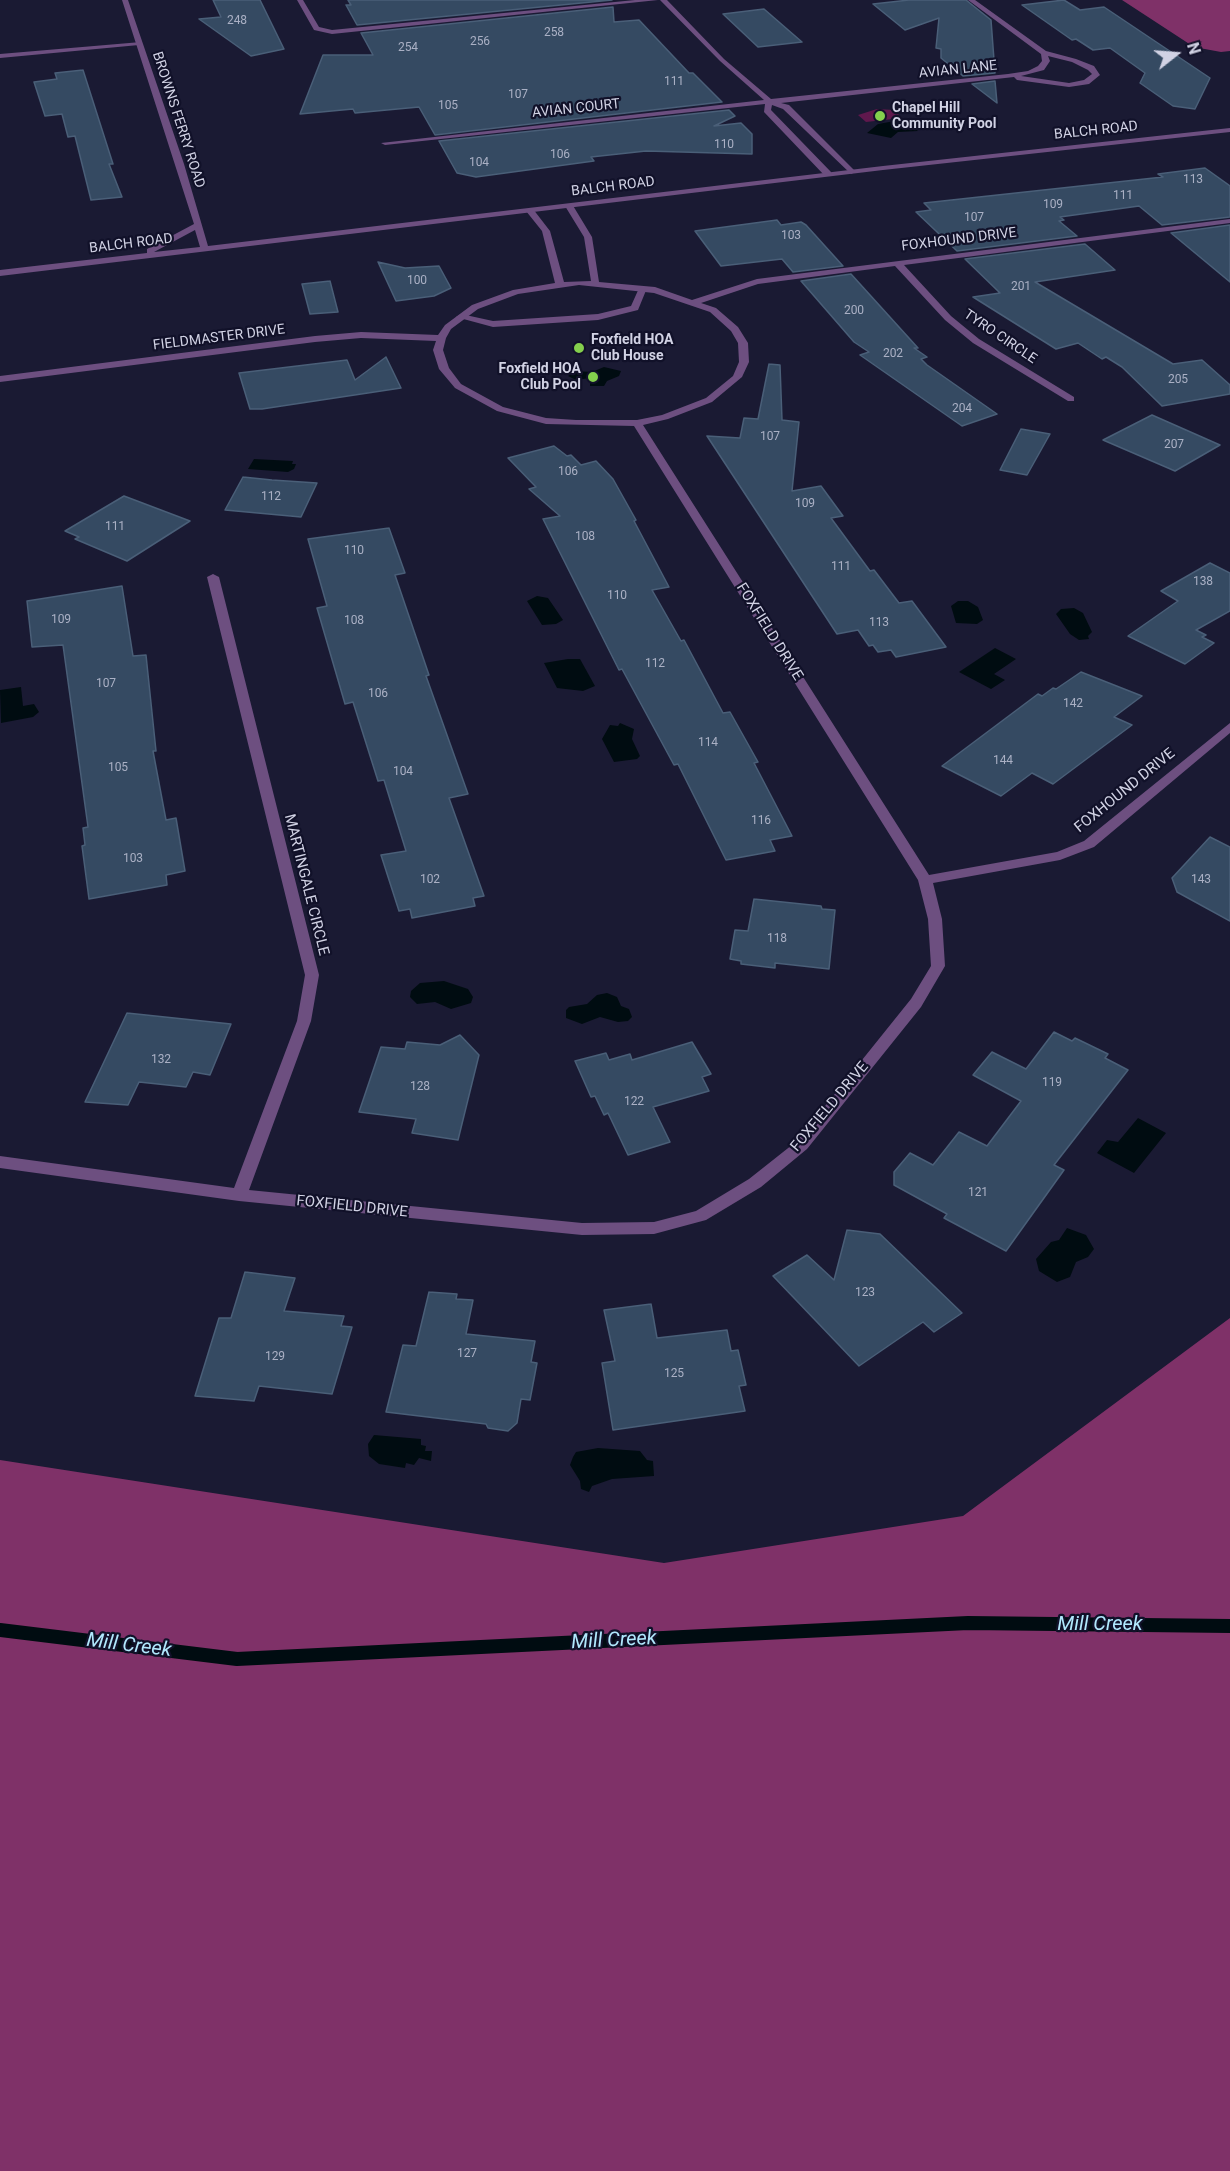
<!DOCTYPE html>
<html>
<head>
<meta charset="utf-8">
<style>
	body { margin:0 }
	#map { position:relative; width:1230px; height:2171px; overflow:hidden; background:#1a1a33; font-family:Roboto,sans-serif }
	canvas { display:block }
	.north { position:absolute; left:1146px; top:24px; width:60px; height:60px; -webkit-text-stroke:4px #111129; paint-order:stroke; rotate:73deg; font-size:16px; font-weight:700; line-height:24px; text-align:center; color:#d1d2e4 }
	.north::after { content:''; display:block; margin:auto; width:21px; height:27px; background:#d1d2e4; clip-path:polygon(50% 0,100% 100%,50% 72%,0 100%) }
</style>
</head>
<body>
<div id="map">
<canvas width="1230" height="2171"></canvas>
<div class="north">N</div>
</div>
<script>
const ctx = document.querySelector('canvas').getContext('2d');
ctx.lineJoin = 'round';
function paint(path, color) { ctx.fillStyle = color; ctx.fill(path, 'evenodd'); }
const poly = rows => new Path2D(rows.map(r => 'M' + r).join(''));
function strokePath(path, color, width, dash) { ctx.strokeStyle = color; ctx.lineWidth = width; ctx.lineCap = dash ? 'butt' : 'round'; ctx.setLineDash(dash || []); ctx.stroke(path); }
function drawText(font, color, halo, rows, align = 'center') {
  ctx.font = font + ' Roboto,sans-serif'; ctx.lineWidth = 4.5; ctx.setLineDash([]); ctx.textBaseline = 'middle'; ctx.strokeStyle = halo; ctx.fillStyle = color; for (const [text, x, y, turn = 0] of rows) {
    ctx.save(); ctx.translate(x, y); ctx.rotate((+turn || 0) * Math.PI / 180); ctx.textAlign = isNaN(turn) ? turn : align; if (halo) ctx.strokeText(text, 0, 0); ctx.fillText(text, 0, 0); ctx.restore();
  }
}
paint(poly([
	[877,109,894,110,902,118,866,122,858,115]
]), '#60184d');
paint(poly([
	[1122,0,1230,0,1230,51,1221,52,1194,47],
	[1230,1318,1230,2171,0,2171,0,1460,664,1563,963,1516]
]), '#7f3168');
paint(poly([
	[906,119,918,131,898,132,891,138,867,133,878,124],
	[604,367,621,371,619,376,607,381,604,386,590,386,590,378,576,380,568,376,575,371,592,372],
	[254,459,293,461,292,464,296,464,294,469,288,472,248,469],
	[537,596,548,598,563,620,556,624,542,625,527,601],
	[958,601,968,601,978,607,983,620,977,624,956,623,951,606],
	[1074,608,1083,613,1092,632,1088,636,1089,639,1079,640,1070,634,1056,614,1061,609],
	[995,648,1016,659,994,674,1005,680,991,689,959,672],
	[568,659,580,659,595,686,583,691,557,688,544,663],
	[21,687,23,706,34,704,39,712,33,717,1,723,0,690],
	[620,723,634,729,632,739,640,756,637,759,614,762,602,739,610,725,618,726],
	[444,981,468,989,473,997,471,1003,451,1009,435,1002,417,1004,410,997,411,991,420,983],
	[607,993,617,997,621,1006,629,1009,632,1017,628,1021,618,1022,600,1017,582,1024,566,1018,566,1010,569,1007,587,1004,597,995],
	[1138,1118,1166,1133,1134,1173,1097,1153,1107,1140,1118,1142],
	[1067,1228,1086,1235,1094,1249,1088,1257,1076,1262,1070,1277,1057,1282,1039,1271,1036,1259,1051,1242,1059,1240],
	[374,1435,421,1439,421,1445,426,1446,425,1451,432,1451,431,1461,419,1458,414,1465,406,1463,405,1468,379,1464,369,1456,368,1444],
	[598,1448,640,1451,647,1460,653,1461,654,1476,612,1479,592,1486,589,1492,581,1489,580,1481,570,1465,573,1457,576,1452]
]), '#000c11');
strokePath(poly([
	[0,1630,237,1659,968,1623,1230,1626]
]), '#000c11', 14);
const building = poly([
	[213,0,260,0,284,49,251,56,199,19,221,17,213,0],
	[348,0,612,0,357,25,346,5,351,5,348,0],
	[909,0,966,0,991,20,995,73,963,76,941,58,941,49,936,48,939,18,905,30,873,4,909,0],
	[1064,0,1080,10,1104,7,1210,78,1195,109,1173,106,1140,83,1145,73,1110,48,1093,50,1076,39,1072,40,1022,5,1064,0],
	[613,7,614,22,639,20,689,73,693,73,722,102,435,135,419,107,355,113,353,109,300,114,323,55,373,55,361,33,613,7],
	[764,9,802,42,758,47,723,14,764,9],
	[83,70,113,164,109,164,122,197,91,200,75,136,68,137,62,114,45,116,34,82,57,79,55,73,83,70],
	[995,81,997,103,972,84,995,81],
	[729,110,735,116,714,126,741,123,752,134,752,154,646,151,591,157,594,161,476,177,457,173,439,141,729,110],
	[1205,168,1230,186,1230,217,1162,225,1139,206,1060,217,1064,220,1059,221,1077,236,957,251,916,212,931,210,924,203,1163,177,1158,174,1205,168],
	[777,220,781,225,801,222,806,225,843,266,793,272,782,259,721,266,695,231,777,220],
	[1230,225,1230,282,1171,233,1230,225],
	[1085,244,1115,270,1035,282,1173,364,1202,360,1230,385,1230,394,1162,406,1122,367,1106,357,1102,359,1078,343,1056,349,973,297,1000,293,965,259,1085,244],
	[378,262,405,268,439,266,451,288,434,296,396,301,378,262],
	[851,274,918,348,914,348,927,357,921,359,927,365,997,414,962,426,860,355,869,352,854,342,801,281,851,274],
	[330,281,338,312,310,314,302,284,330,281],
	[386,357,401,388,262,409,250,409,239,373,347,360,355,380,386,357],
	[769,364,780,365,782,420,799,422,792,491,821,486,843,516,831,518,870,571,874,570,899,603,912,601,946,647,896,657,891,650,878,652,873,645,869,646,858,630,837,634,707,436,740,438,744,418,758,419,769,364],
	[1152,415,1220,445,1175,471,1103,440,1152,415],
	[1021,429,1050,434,1027,475,1000,470,1021,429],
	[554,446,567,456,571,455,581,465,596,461,613,479,636,520,634,521,669,587,652,590,681,641,684,640,723,713,730,712,758,762,754,763,792,836,770,840,775,851,726,860,678,764,674,765,622,669,619,670,543,519,560,516,529,489,536,487,508,458,554,446],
	[243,477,272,480,317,483,301,517,225,510,243,477],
	[124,496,190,521,127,561,75,539,79,537,65,531,124,496],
	[389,528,405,573,395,575,429,675,426,676,468,794,449,798,484,896,473,898,475,906,412,918,410,909,399,911,381,855,406,851,384,780,378,781,353,702,345,704,317,608,327,606,308,539,389,528],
	[1210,563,1230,573,1230,611,1196,630,1206,635,1202,637,1214,643,1185,664,1128,636,1178,601,1161,591,1210,563],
	[122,586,133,656,146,655,156,751,153,751,166,820,176,818,185,871,166,875,167,885,89,899,82,846,85,845,83,828,88,827,63,645,32,647,27,601,122,586],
	[1081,672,1142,696,1114,717,1132,725,1053,784,1032,773,1001,796,942,766,1038,694,1042,696,1053,688,1056,689,1081,672],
	[1210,837,1230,847,1230,921,1177,892,1172,878,1210,837],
	[754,899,821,906,822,909,835,910,829,969,775,963,775,968,741,964,741,961,730,959,735,930,748,931,754,899],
	[127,1013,231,1024,210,1075,193,1072,186,1087,139,1082,128,1105,85,1102,127,1013],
	[1054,1032,1072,1041,1075,1038,1108,1054,1105,1058,1128,1070,1054,1165,1064,1170,1006,1251,944,1218,947,1214,894,1185,894,1172,910,1153,933,1165,959,1132,987,1146,1021,1101,973,1075,992,1052,1026,1069,1054,1032],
	[460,1035,479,1055,458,1140,412,1133,416,1119,359,1112,381,1047,405,1049,407,1042,440,1045,460,1035],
	[692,1042,711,1074,702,1077,709,1091,653,1107,670,1142,628,1155,608,1113,604,1115,595,1096,591,1097,575,1061,606,1053,609,1060,630,1054,632,1060,692,1042],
	[847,1230,880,1234,962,1313,934,1332,923,1322,859,1366,773,1276,807,1255,834,1280,847,1230],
	[245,1272,295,1278,284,1311,344,1316,341,1326,352,1327,332,1394,259,1386,254,1401,195,1396,219,1318,231,1318,245,1272],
	[429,1292,457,1294,456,1299,473,1300,466,1334,535,1341,531,1362,537,1363,530,1400,521,1399,517,1423,508,1431,488,1428,486,1424,386,1412,403,1345,416,1346,429,1292],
	[651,1304,657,1338,727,1330,731,1351,738,1350,746,1385,739,1386,745,1411,613,1430,602,1363,615,1361,604,1310,651,1304]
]);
paint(building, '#354a62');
strokePath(building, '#4a5f78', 1.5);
paint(poly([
	[640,286,647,288,638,310,598,320,493,327,456,317,461,314,493,321,598,314,631,306,640,286]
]), '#6d4f80');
paint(poly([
	[297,0,303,0,319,27,332,30,635,0,658,0,332,34,314,30,297,0],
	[660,0,667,0,724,59,771,99,1008,74,1028,71,1038,66,1042,61,1041,54,968,0,975,0,1046,51,1076,59,1094,66,1100,75,1089,84,1069,87,1017,80,1014,77,781,103,789,105,854,170,855,172,851,174,783,109,772,105,771,110,831,172,831,176,825,176,764,112,765,104,385,145,381,143,764,100,720,61,660,0],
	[1048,56,1072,62,1088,70,1092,74,1084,80,1069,83,1021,76,1044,70,1050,61,1048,56],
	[141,42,139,45,0,58,0,54,141,42],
	[569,204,572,204,592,237,599,282,655,287,692,300,757,279,1230,219,1230,223,904,265,951,316,979,339,1074,397,1074,401,1068,401,973,343,945,320,895,266,758,284,701,303,716,308,738,327,748,343,749,362,742,377,712,402,668,419,643,425,929,875,1057,852,1084,841,1230,723,1230,733,1094,847,1060,860,933,883,942,919,945,966,921,1007,807,1149,761,1187,706,1220,654,1234,582,1235,239,1201,0,1168,0,1156,234,1188,297,1021,305,975,207,577,213,574,219,577,319,975,311,1021,249,1190,582,1223,654,1222,696,1211,749,1179,797,1141,911,999,931,966,928,919,918,880,634,426,546,424,497,411,455,388,439,369,433,350,436,341,361,338,315,342,0,382,0,376,315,336,361,332,438,335,445,325,472,305,513,290,555,283,542,231,526,211,527,209,533,209,550,231,564,282,591,281,584,237,565,206,569,204],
	[579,285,654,293,710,312,731,331,738,343,739,362,733,376,706,398,662,415,637,420,576,420,546,418,503,407,461,384,449,368,443,350,446,338,451,329,478,309,518,294,579,285]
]), '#6d4f80');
paint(poly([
	[122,0,128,0,184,164,208,246,883,166,1230,128,1230,132,883,170,0,276,0,270,147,253,147,249,194,224,122,0],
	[195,230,200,247,154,252,195,230]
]), '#6d4f80');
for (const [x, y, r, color] of [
	[880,116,6,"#84cf4d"],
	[579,348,6,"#84cf4d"],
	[593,377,6,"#84cf4d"]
]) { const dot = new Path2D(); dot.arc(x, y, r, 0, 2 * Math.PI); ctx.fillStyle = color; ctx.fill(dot); strokePath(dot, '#111129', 2); }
drawText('12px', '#aab0c4', null, [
	["248",237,21],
	["258",554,33],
	["256",480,42],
	["254",408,48],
	["111",674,82],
	["107",518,95],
	["105",448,106],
	["110",724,145],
	["106",560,155],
	["104",479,163],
	["113",1193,180],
	["111",1123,196],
	["109",1053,205],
	["107",974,218],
	["103",791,236],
	["100",417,281],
	["201",1021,287],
	["200",854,311],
	["202",893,354],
	["205",1178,380],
	["204",962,409],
	["107",770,437],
	["207",1174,445],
	["106",568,472],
	["112",271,497],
	["109",805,504],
	["111",115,527],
	["108",585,537],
	["110",354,551],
	["111",841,567],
	["138",1203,582],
	["110",617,596],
	["109",61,620],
	["108",354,621],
	["113",879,623],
	["112",655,664],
	["107",106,684],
	["106",378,694],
	["142",1073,704],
	["114",708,743],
	["144",1003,761],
	["105",118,768],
	["104",403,772],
	["116",761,821],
	["103",133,859],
	["102",430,880],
	["143",1201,880],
	["118",777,939],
	["132",161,1060],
	["119",1052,1083],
	["128",420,1087],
	["122",634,1102],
	["121",978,1193],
	["123",865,1293],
	["127",467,1354],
	["129",275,1357],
	["125",674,1374]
]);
drawText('14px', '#d1d2e4', '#111129', [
	["AVIAN LANE",958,70,-6],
	["AVIAN COURT",576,109,-6],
	["BROWNS FERRY ROAD",178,120,72],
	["BALCH ROAD",1096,131,-6],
	["BALCH ROAD",613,187,-7],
	["FOXHOUND DRIVE",959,240,-7],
	["BALCH ROAD",131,244,-7],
	["TYRO CIRCLE",1000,337,34],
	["FIELDMASTER DRIVE",219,338,-7]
]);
drawText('bold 14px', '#d1d2e4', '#111129', [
	["Chapel Hill",892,108],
	["Community Pool",892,124],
	["Foxfield HOA",591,340],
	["Club House",591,356],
	["Foxfield HOA",581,369,"right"],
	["Club Pool",581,385,"right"]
], 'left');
drawText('15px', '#d1d2e4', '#111129', [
	["FOXFIELD DRIVE",769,632,58],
	["FOXHOUND DRIVE",1125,791,-39],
	["MARTINGALE CIRCLE",306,885,76],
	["FOXFIELD DRIVE",830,1107,-50],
	["FOXFIELD DRIVE",352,1207,6]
]);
drawText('italic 20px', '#b1e8fd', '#111129', [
	["Mill Creek",1100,1625],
	["Mill Creek",614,1641,-3],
	["Mill Creek",129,1646,7]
]);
</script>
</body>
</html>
